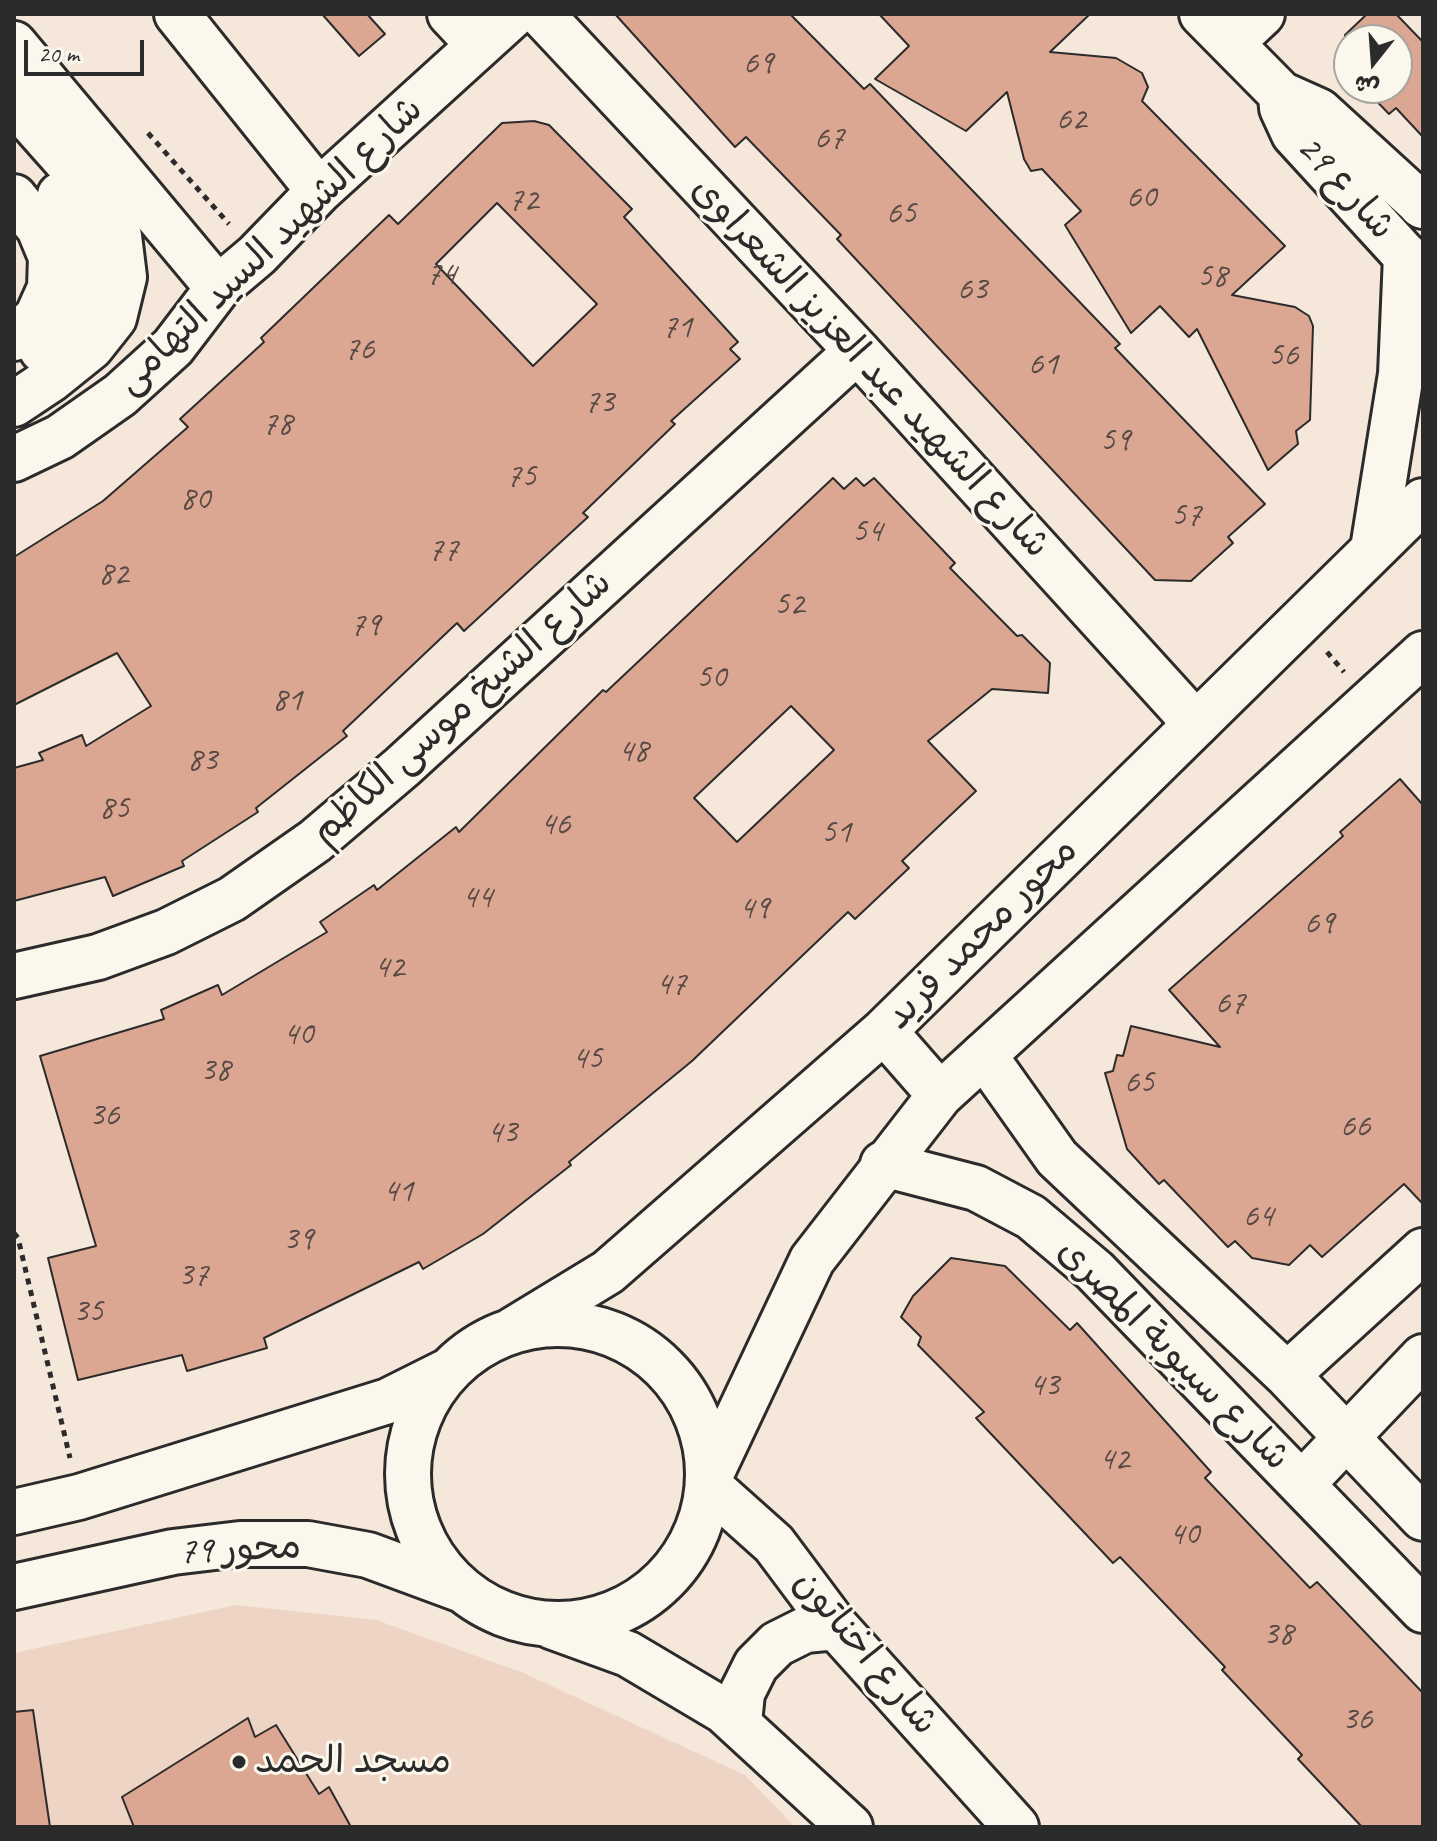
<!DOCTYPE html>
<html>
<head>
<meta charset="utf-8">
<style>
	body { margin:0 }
	#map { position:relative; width:1437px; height:1841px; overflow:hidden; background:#f5e7da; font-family:Caveat,"Playpen Sans Arabic",sans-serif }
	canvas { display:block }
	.frame { position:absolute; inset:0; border:16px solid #2b2b2b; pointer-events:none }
	.north { position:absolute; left:1333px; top:24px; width:80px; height:80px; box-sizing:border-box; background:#fbf7ec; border:2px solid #a8a59f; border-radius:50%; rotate:197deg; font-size:22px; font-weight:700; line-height:32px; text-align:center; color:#2b2b2b }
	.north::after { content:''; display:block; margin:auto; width:28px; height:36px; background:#2b2b2b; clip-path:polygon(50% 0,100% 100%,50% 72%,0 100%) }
	.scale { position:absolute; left:24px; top:40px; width:120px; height:36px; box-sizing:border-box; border:4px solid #2b2b2b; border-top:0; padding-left:10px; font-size:24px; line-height:28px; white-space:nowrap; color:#2b2b2b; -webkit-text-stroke:6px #fbf7ec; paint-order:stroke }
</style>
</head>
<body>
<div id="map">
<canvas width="1437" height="1841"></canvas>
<div class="frame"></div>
<div class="north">ش</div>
<div class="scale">20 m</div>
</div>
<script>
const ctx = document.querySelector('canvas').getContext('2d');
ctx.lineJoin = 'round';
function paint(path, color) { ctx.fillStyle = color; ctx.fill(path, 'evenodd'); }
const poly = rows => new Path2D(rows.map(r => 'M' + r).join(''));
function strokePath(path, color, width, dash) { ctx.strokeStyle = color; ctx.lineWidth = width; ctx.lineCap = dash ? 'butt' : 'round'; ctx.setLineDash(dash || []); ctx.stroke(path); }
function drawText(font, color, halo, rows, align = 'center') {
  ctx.font = font + ' Caveat,"Playpen Sans Arabic",sans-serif'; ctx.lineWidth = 6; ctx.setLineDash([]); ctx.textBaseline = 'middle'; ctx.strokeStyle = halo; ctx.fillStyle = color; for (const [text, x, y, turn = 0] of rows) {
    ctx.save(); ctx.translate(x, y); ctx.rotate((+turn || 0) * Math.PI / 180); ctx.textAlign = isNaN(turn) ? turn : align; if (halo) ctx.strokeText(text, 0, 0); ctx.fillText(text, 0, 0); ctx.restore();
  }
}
paint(poly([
	[236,1605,376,1620,521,1672,745,1775,795,1827,14,1827,14,1653]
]), '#eed4c4');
const building = poly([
	[322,14,367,14,385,34,359,56,322,14],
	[615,14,790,14,864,89,870,84,1120,344,1115,348,1265,504,1228,537,1233,543,1191,581,1155,580,837,239,841,235,746,137,735,147,615,14],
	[879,14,1090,14,1050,52,1116,58,1142,73,1148,87,1142,101,1285,246,1232,295,1295,307,1309,316,1313,326,1310,420,1296,431,1298,444,1268,470,1197,329,1189,337,1160,306,1131,333,1065,225,1081,211,1042,169,1031,171,1024,159,1007,92,966,131,875,79,909,46,879,14],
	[1367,14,1396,14,1423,42,1423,137,1396,108,1389,114,1364,88,1397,88,1397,40,1349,40,1349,73,1343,66,1345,35,1367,14],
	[534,121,549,125,632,209,624,217,738,342,730,349,740,359,671,421,675,424,583,513,588,517,464,631,457,623,343,731,347,736,256,808,258,812,182,861,184,866,113,896,105,877,14,901,14,768,43,760,39,753,82,735,86,746,151,706,117,653,14,705,14,557,103,501,188,427,180,419,264,342,261,338,389,215,398,224,502,123,534,121],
	[497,203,597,304,533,366,436,264,497,203],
	[833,478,844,489,856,478,864,486,874,478,955,563,950,568,1017,636,1022,635,1050,663,1048,693,992,689,928,741,976,791,902,861,909,868,855,919,848,912,692,1061,569,1162,571,1165,483,1234,423,1269,419,1262,264,1338,267,1348,187,1371,182,1355,78,1380,48,1258,96,1246,40,1056,164,1019,161,1010,218,985,222,995,327,932,320,922,374,885,377,890,456,827,459,832,603,690,606,692,833,478],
	[791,706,834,750,737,842,694,798,791,706],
	[1400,779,1423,805,1423,1204,1404,1184,1322,1257,1310,1245,1289,1265,1252,1258,1235,1241,1228,1247,1164,1180,1159,1184,1127,1149,1105,1073,1113,1071,1117,1055,1123,1056,1131,1026,1220,1047,1169,990,1343,836,1340,832,1400,779],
	[951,1258,1005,1266,1070,1330,1077,1323,1211,1472,1205,1478,1310,1588,1317,1582,1423,1693,1423,1827,1362,1827,1298,1759,1302,1755,1222,1670,1225,1667,1120,1557,1113,1563,976,1418,984,1412,918,1345,921,1337,901,1317,913,1296,951,1258],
	[33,1710,50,1827,14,1827,14,1712,33,1710],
	[248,1718,255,1737,276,1725,319,1794,329,1787,351,1827,134,1827,122,1797,248,1718]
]);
paint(building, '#dca792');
strokePath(building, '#2b2b2b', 2);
const minor = poly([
	[177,14,319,191],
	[450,14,479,45],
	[541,14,857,351,1196,724],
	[1202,14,1281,94,1319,111,1423,206],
	[1231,43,1262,14],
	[14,44,218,288],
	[1281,94,1282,108,1294,134,1423,275],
	[14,102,100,199,119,236,124,277,114,318,91,347,50,380,14,404],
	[14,197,39,228,51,257,50,288,37,317,14,338],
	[42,350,73,325,88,299,93,268,88,237,60,195],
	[14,459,60,437,120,395,173,347,218,288,257,255,319,191,514,14],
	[14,976,98,957,166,932,232,899,315,841,402,767,857,351],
	[984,1055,1057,1158,1287,1375,1423,1518],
	[883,1164,976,1188,1031,1217,1095,1271,1423,1610],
	[1287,1375,1423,1251],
	[1302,1484,1423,1357]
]);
const major = poly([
	[1421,205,1423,205],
	[1373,549,1401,374,1406,256],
	[884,1031,940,1095],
	'408 1474a150 150 0 1 1 300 0a150 150 0 1 1-300 0Z',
	[511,1331,608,1272,884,1031,1423,501],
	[709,1478,812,1260,940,1095,1423,654],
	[708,1485,774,1544,836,1627,1016,1827],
	[14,1512,79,1497,388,1401,446,1372],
	[14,1587,173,1552,240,1544,308,1544,368,1555,460,1589],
	[551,1626,628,1654,724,1711,850,1827],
	[739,1723,742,1693,756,1665,777,1644,805,1630,836,1627]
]);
strokePath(minor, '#2b2b2b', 50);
strokePath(major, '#2b2b2b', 50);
strokePath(poly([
	[148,133,229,224],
	[1327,652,1344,672],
	[14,1233,18,1238,70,1458]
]), '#2b2b2b', 5, [6, 6]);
strokePath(minor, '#fbf7ec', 44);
strokePath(major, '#fbf7ec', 44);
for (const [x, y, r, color] of [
	[239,1762,8,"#2b2b2b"]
]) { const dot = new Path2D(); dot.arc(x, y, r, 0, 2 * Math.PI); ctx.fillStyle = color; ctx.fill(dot); strokePath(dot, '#fbf7ec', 3); }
drawText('34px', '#574a45', null, [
	["69",758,64],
	["62",1071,120],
	["67",829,139],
	["60",1141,198],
	["72",523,201],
	["65",901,214],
	["74",441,275],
	["58",1212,277],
	["63",972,290],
	["71",677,328],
	["76",359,350],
	["56",1283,356],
	["61",1043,365],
	["73",599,403],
	["78",277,425],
	["59",1115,441],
	["75",521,477],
	["80",195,500],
	["57",1186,516],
	["54",867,532],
	["77",443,551],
	["82",113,575],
	["52",789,605],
	["79",365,626],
	["50",711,678],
	["81",287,701],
	["48",633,752],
	["83",202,761],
	["85",114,809],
	["46",555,825],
	["51",836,833],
	["44",477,898],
	["49",754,909],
	["69",1319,924],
	["42",389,968],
	["47",671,985],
	["67",1230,1004],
	["40",298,1035],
	["45",587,1059],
	["38",215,1071],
	["65",1139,1083],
	["36",104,1116],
	["66",1355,1127],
	["43",502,1133],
	["41",398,1192],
	["64",1258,1217],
	["39",298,1240],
	["37",193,1276],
	["35",88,1312],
	["43",1044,1386],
	["42",1114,1460],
	["40",1184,1535],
	["38",1278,1635],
	["36",1357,1720]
]);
drawText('38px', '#2b2b2b', '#fbf7ec', [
	["شارع 29",1345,188,48],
	["شارع الشهيد السيد التهامى",270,246,-44],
	["شارع الشهيد عبد العزيز الشعراوى",870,368,47],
	["شارع الشيخ موسى الكاظم",462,708,-42],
	["محور محمد فريد",982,934,-45],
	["شارع سيبوبة المصرى",1173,1355,45],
	["محور 79",240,1550,-3],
	["شارع اخناتون",865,1653,50]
]);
drawText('38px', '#2b2b2b', '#fbf7ec', [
	["مسجد الحمد",255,1762]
], 'left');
</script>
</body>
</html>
